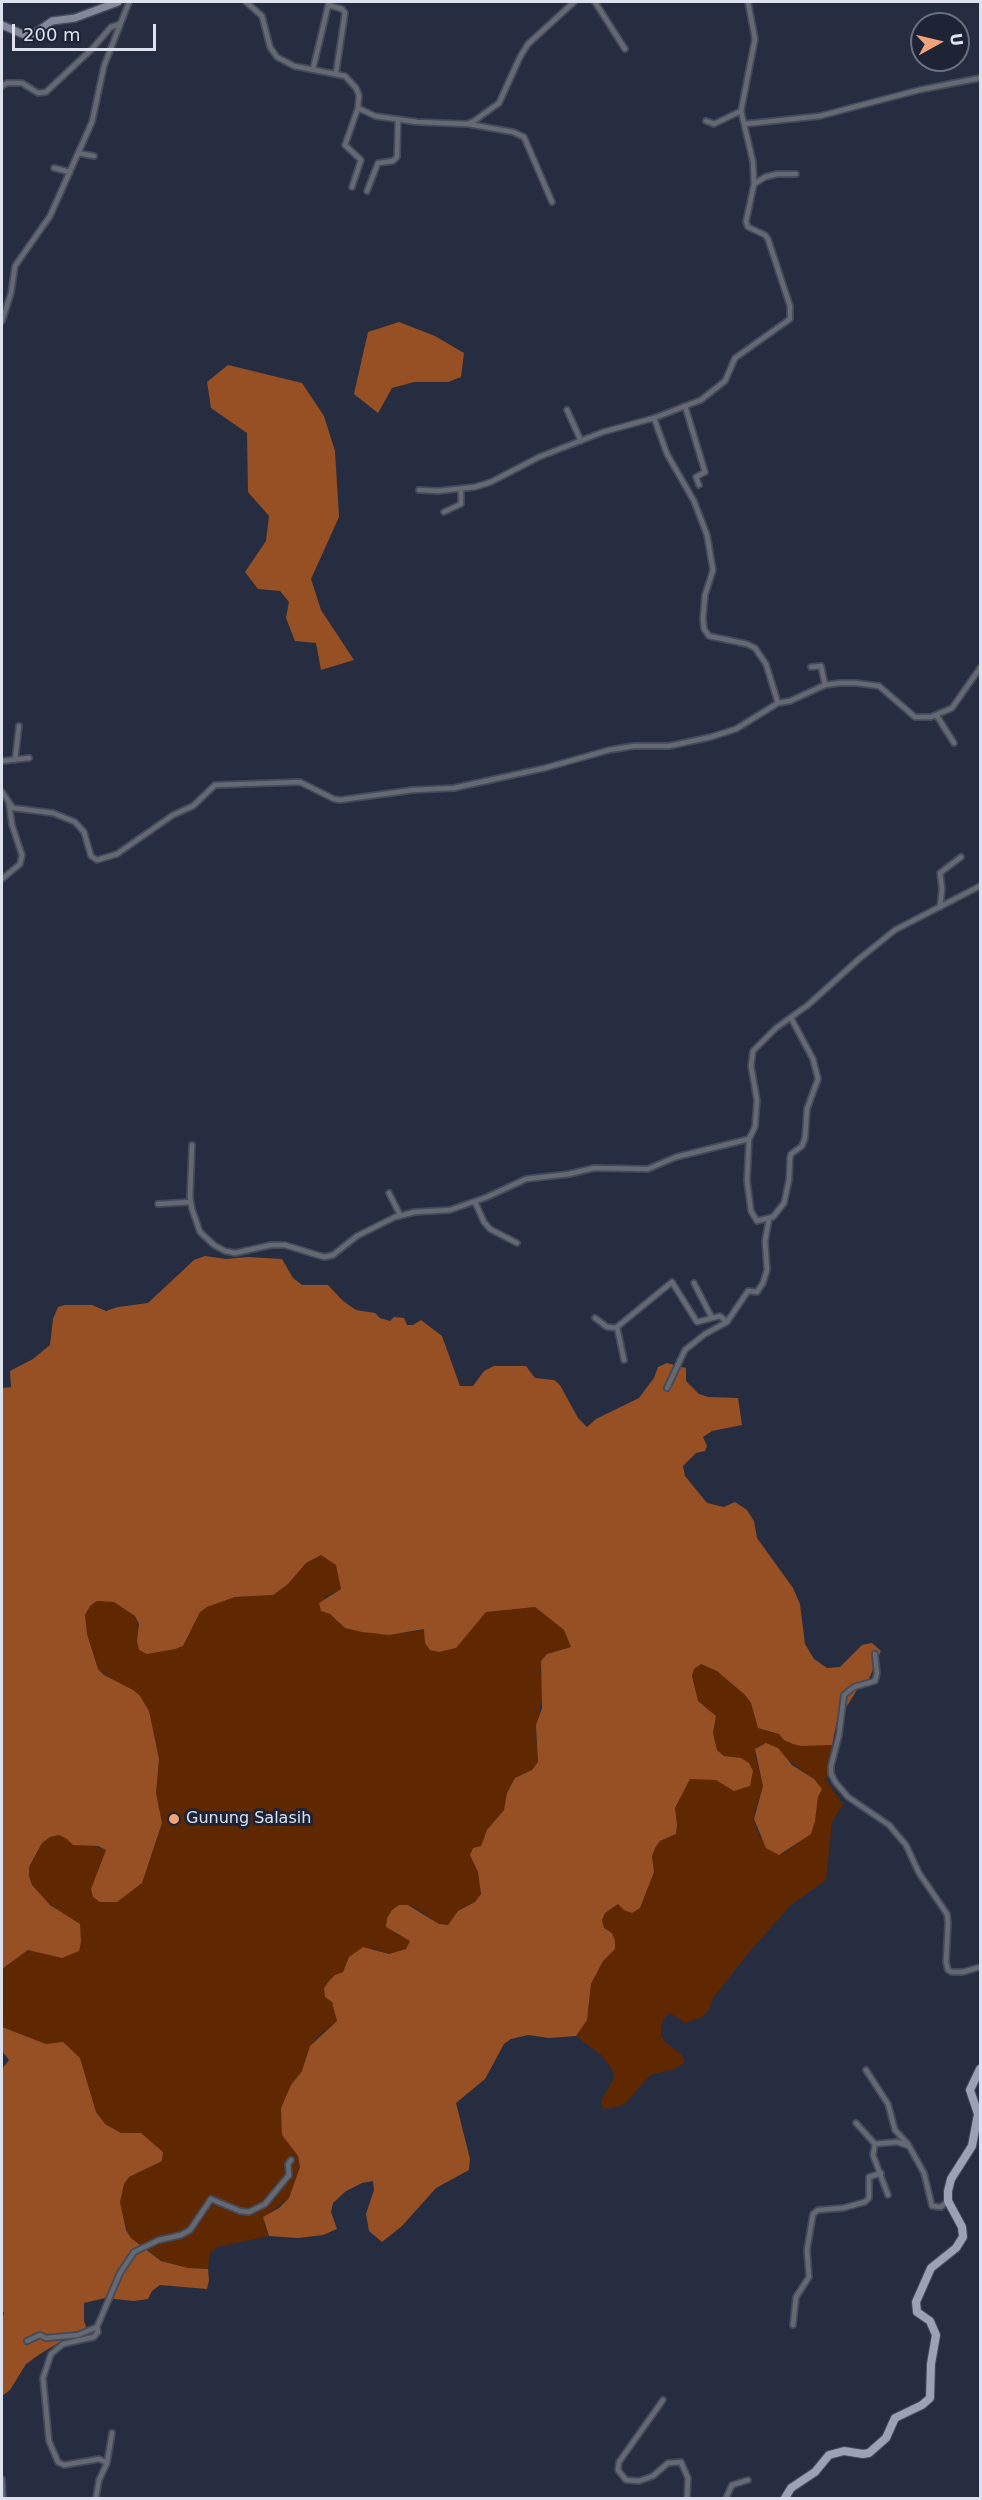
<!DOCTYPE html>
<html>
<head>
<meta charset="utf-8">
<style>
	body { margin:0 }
	#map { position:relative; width:982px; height:2500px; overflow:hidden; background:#272d40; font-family:"DejaVu Sans",sans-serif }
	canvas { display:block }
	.frame { position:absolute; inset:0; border:3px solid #dce1ed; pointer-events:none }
	.north { position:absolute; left:910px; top:12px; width:60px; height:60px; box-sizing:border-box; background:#1e2436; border:2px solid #6a707f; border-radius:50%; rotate:82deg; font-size:16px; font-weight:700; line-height:24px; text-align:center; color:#dce1ed }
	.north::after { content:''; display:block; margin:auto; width:21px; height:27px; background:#efa377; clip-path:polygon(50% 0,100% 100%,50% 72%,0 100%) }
	.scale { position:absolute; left:12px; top:24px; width:144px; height:27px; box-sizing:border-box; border:3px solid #dce1ed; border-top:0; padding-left:8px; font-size:18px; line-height:21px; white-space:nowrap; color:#dce1ed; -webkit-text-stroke:4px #1e2436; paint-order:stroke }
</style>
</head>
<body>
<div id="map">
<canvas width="982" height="2500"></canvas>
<div class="frame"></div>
<div class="north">U</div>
<div class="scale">200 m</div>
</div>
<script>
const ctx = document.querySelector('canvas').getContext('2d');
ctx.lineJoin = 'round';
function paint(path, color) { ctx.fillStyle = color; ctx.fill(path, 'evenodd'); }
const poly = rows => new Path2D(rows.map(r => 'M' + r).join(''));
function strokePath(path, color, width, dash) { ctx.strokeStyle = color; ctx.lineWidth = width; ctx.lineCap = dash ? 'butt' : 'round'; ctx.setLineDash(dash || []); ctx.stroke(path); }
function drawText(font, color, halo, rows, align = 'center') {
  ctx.font = font + ' "DejaVu Sans",sans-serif'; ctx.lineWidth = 6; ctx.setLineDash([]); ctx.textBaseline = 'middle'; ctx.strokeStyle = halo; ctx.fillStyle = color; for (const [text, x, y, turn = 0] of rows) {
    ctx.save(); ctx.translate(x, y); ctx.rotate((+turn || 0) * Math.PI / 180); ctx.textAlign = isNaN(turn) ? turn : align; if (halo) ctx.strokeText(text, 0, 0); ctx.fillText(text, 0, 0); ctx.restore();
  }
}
paint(poly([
	[321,1555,330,1559,336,1565,339,1572,341,1589,325,1597,330,1614,345,1628,380,1634,415,1632,424,1629,473,1625,486,1612,495,1610,535,1607,564,1630,571,1647,547,1654,540,1670,543,1687,536,1734,538,1762,532,1770,515,1778,507,1793,504,1810,487,1830,474,1864,478,1872,481,1894,475,1902,458,1911,448,1925,439,1924,416,1908,408,1905,399,1906,392,1910,395,1933,410,1941,406,1949,389,1954,372,1948,349,1957,332,2002,337,2021,315,2039,307,2055,302,2071,291,2085,282,2135,298,2156,300,2167,289,2198,271,2212,264,2224,269,2236,217,2247,210,2253,208,2269,188,2268,162,2261,131,2238,124,2222,120,2202,124,2184,129,2177,162,2161,163,2152,141,2133,121,2133,105,2124,96,2112,80,2058,2,2027,2,1969,28,1950,36,1952,57,1909,43,1899,32,1885,29,1876,29,1867,42,1843,50,1837,59,1835,106,1850,97,1873,148,1866,162,1823,156,1793,159,1759,149,1711,145,1703,98,1669,87,1634,85,1615,90,1606,97,1601,114,1602,135,1616,147,1654,183,1646,200,1612,207,1607,235,1597,273,1595,288,1584,306,1563],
	[701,1664,717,1671,745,1695,751,1703,758,1728,779,1734,784,1740,801,1746,832,1745,826,1780,843,1804,832,1822,826,1880,791,1905,750,1951,713,1998,709,2010,702,2017,685,2023,670,2013,664,2018,661,2027,661,2036,666,2043,681,2054,685,2062,675,2069,650,2075,627,2102,620,2106,603,2109,601,2101,614,2078,612,2069,601,2055,576,2036,587,2020,591,1984,603,1961,615,1949,615,1941,612,1933,604,1928,602,1920,605,1913,618,1904,640,1908,654,1872,652,1856,655,1848,660,1841,676,1834,677,1825,675,1808,690,1779,716,1779,734,1791,741,1758,724,1756,717,1750,713,1733,716,1716,698,1701,692,1676,694,1669],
	[758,1745,788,1760,814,1779,822,1789,818,1797,815,1821,799,1842,783,1854,759,1836,755,1823,754,1814,763,1786,755,1754]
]), '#5f2800');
paint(poly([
	[399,322,435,336,464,353,461,377,448,382,414,382,392,388,378,413,354,394,368,332],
	[228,365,302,383,324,416,335,451,339,517,311,579,321,610,354,660,321,670,316,643,295,641,286,618,289,602,280,591,258,589,245,572,266,541,269,516,248,492,247,433,211,408,207,382],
	[205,1256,226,1259,248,1257,282,1259,293,1278,302,1285,328,1285,343,1301,356,1310,375,1313,380,1318,390,1321,394,1317,404,1318,407,1325,413,1325,421,1320,442,1336,460,1386,473,1386,484,1371,494,1366,526,1366,535,1378,554,1380,560,1385,578,1418,587,1427,596,1419,639,1398,654,1378,658,1367,667,1363,686,1368,686,1381,699,1394,708,1397,738,1398,742,1425,712,1431,703,1437,707,1446,705,1451,696,1453,683,1466,685,1476,707,1503,724,1507,735,1502,747,1510,754,1521,757,1538,793,1588,800,1604,805,1644,814,1659,827,1668,840,1667,862,1645,872,1643,881,1651,868,1681,857,1690,845,1709,839,1711,832,1745,801,1746,793,1744,784,1740,779,1734,758,1728,751,1703,745,1695,717,1671,701,1664,694,1669,692,1676,698,1701,716,1716,713,1733,717,1750,724,1756,741,1758,749,1763,753,1771,750,1786,734,1791,716,1780,690,1779,675,1808,677,1825,676,1834,660,1841,655,1848,652,1856,654,1872,640,1908,632,1913,624,1910,618,1904,605,1913,602,1920,604,1928,612,1933,615,1941,615,1949,603,1961,591,1984,587,2020,576,2036,549,2038,528,2035,511,2039,504,2044,485,2079,456,2103,470,2159,469,2170,436,2188,402,2226,382,2242,369,2231,366,2214,374,2190,373,2181,362,2183,346,2191,333,2203,331,2212,337,2229,323,2235,298,2238,269,2236,263,2217,279,2208,289,2198,300,2167,298,2156,282,2135,281,2108,291,2085,302,2071,310,2046,337,2021,332,2002,325,1997,324,1988,329,1981,335,1975,343,1972,349,1957,363,1947,389,1954,406,1949,410,1941,386,1927,387,1918,392,1910,399,1905,408,1905,439,1924,448,1925,458,1911,475,1902,481,1894,478,1872,470,1855,473,1848,481,1846,487,1830,504,1810,507,1793,515,1778,532,1770,538,1762,536,1725,542,1708,541,1661,547,1654,571,1647,564,1630,535,1607,486,1612,456,1648,439,1652,430,1650,425,1643,424,1629,389,1635,362,1632,345,1628,330,1614,321,1611,319,1603,341,1589,336,1565,321,1555,306,1563,288,1584,273,1595,235,1597,207,1607,200,1612,183,1646,175,1649,147,1654,139,1650,137,1641,139,1624,135,1616,114,1602,97,1601,90,1606,85,1615,87,1634,98,1669,104,1675,133,1690,140,1696,149,1711,159,1759,156,1793,162,1823,142,1883,117,1902,100,1902,93,1897,91,1889,106,1850,98,1846,73,1845,67,1839,59,1835,50,1837,42,1843,29,1867,29,1876,32,1885,50,1905,80,1924,81,1942,79,1951,62,1958,28,1950,2,1969,2,1388,11,1387,10,1371,33,1359,50,1345,53,1319,58,1307,65,1305,92,1305,106,1311,118,1307,148,1303,194,1260],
	[766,1743,778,1748,792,1765,814,1779,822,1789,818,1797,815,1821,811,1834,779,1855,766,1848,754,1819,763,1786,755,1749],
	[2,2027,46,2044,63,2042,80,2058,96,2112,105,2124,121,2133,141,2133,163,2152,162,2161,129,2177,124,2184,120,2202,126,2230,131,2238,161,2261,188,2268,208,2269,209,2280,207,2289,160,2285,152,2291,148,2299,134,2301,105,2298,84,2303,84,2321,89,2335,60,2342,40,2354,26,2364,10,2390,2,2396,2,2320,4,2313,2,2310,2,2069,9,2060,2,2051]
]), '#965024');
const street = poly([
	[246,2,262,16,270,47,277,57,294,66,345,76,356,88,359,95,358,108,345,145,361,160,352,187],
	[595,2,625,49],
	[328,5,342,9,345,13,336,73],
	[313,69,329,2],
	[2,86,7,83,22,83,38,93,46,92,92,49,111,27,120,24],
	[358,108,375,116,417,122,467,124,474,121,499,103,520,57,528,44,574,2],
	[706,121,714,124,741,111],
	[468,124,513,132,524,137,552,202],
	[745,124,820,116,919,90,980,78],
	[78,153,94,156],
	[54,168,70,172],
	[754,184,765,177,777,174,796,174],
	[367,191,378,163,393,161,397,157,398,119],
	[2,321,11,293,15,266,50,216,92,122,104,66,129,2],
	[685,406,705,472,696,477,699,485],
	[567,410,581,441],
	[654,418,667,454,694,501,707,535,713,570,705,595,703,618,704,629,709,636,747,644,755,648,766,664,778,703],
	[419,490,438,491,475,487,491,482,539,457,603,432,654,418,701,400,725,381,735,358,790,319,790,306,768,239,765,235,748,227,746,222,754,184,753,162,741,111,755,39,748,2],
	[444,512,461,504,461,490],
	[811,667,821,666,825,685],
	[937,716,954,743],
	[15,760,19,726],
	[2,761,29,758],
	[2,792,13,808,53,813,75,822,84,832,91,856,97,860,117,854,173,815,193,806,215,785,300,782,334,799,340,800,413,790,454,788,545,768,609,750,634,746,669,746,711,737,736,729,778,703,790,701,825,685,840,683,856,683,879,686,915,717,931,717,952,708,980,668],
	[2,879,20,864,22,855,12,825,9,804],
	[940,907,942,889,940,873,961,857],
	[791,1018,813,1059,818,1079,807,1109,805,1138,802,1146,791,1154,790,1158,789,1180,784,1203,773,1217,757,1221,751,1211,747,1181,749,1139,755,1127,757,1100,751,1066,753,1051,776,1028,808,1005,859,959,895,930,980,886],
	[192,1145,190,1197,192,1209,200,1232,214,1245,225,1251,235,1253,271,1245,285,1245,324,1257,333,1255,357,1236,395,1217,415,1212,450,1210,487,1197,526,1179,569,1174,594,1168,648,1169,676,1157,749,1139],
	[389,1193,400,1215],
	[475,1202,484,1222,490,1229,517,1243],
	[158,1204,190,1202],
	[694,1283,712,1318],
	[595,1318,607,1327,617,1328],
	[624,1360,617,1327,672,1282,697,1322,720,1316,727,1322],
	[667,1388,685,1350,705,1334,727,1322,748,1291,757,1292,763,1283,767,1270,765,1241,769,1219],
	[875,1654,877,1673,875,1681,854,1687,844,1695,839,1735,831,1766,831,1774,836,1783,848,1797,889,1825,906,1845,919,1873,947,1914,948,1923,946,1962,948,1970,952,1972,963,1972,980,1967],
	[866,2070,888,2104,895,2130,908,2144],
	[856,2123,875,2144,897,2142,909,2146,924,2173,932,2206,941,2207,948,2201],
	[875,2144,873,2155,888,2195],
	[793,2325,796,2297,809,2277,807,2250,813,2214,818,2210,843,2208,865,2202,869,2198,869,2177,881,2173],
	[97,2327,98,2332,94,2337,63,2344,51,2354,43,2378,49,2441,58,2462,64,2465,99,2459,107,2463],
	[27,2341,40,2335,46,2338,78,2335,97,2327,120,2273,134,2252,159,2240,181,2235,190,2230,211,2199,240,2211,249,2212,265,2204,289,2175,288,2164,291,2160],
	[663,2400,619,2462,618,2470,626,2480,639,2481,653,2476,668,2463,681,2462,688,2478,687,2498],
	[2,2479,3,2498],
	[96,2498,99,2480,107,2463,112,2433],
	[726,2498,732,2485,748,2480]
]);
const secondary = poly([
	[2,25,29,37,52,21,75,18,118,2]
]);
const primary = poly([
	[785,2498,791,2488,815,2472,829,2455,844,2451,863,2454,869,2453,886,2438,895,2418,922,2405,930,2398,931,2364,936,2335,930,2321,917,2312,916,2302,931,2268,956,2248,963,2237,962,2227,948,2201,948,2191,951,2179,972,2146,978,2114,970,2090,980,2069]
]);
strokePath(street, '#444a5c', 8);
strokePath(secondary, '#444a5c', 10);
strokePath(primary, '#444a5c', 10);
strokePath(street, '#656972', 4.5);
strokePath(secondary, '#848999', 7);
strokePath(primary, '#9ba2b6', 8);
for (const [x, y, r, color] of [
	[174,1819,6,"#efa377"]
]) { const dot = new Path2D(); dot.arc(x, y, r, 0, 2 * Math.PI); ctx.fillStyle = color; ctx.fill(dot); strokePath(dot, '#1e2436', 2); }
drawText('16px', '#dce1ed', '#1e2436', [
	["Gunung Salasih",186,1819]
], 'left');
</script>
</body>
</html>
